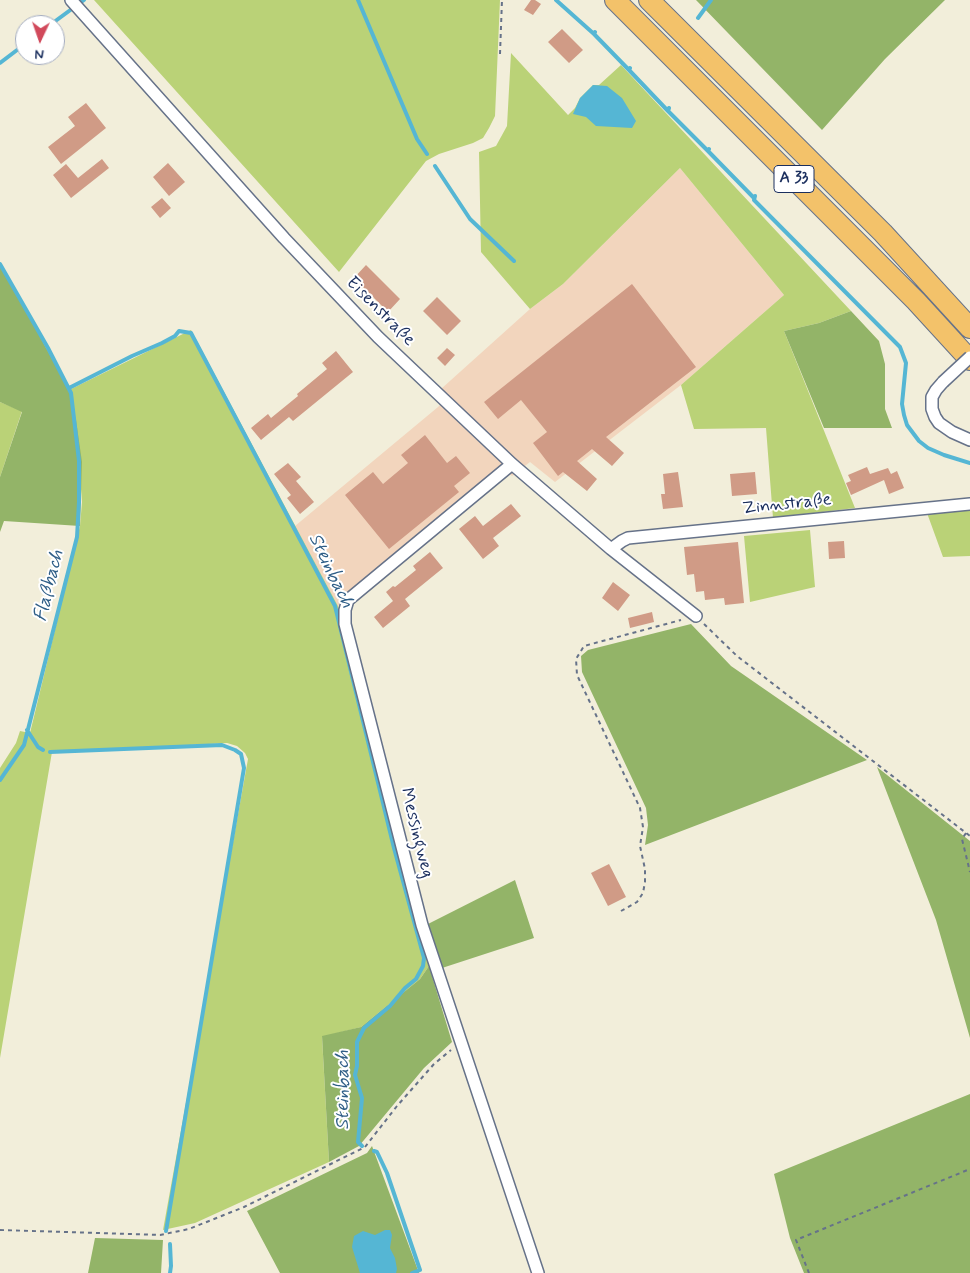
<!DOCTYPE html>
<html>
<head>
<meta charset="utf-8">
<style>
	body { margin:0 }
	#map { position:relative; width:970px; height:1273px; overflow:hidden; background:#f2eeda; font-family:Mynerve,sans-serif }
	canvas { display:block }
	.north { position:absolute; left:15px; top:15px; width:50px; height:50px; box-sizing:border-box; background:#fff; border:1px solid #a4acbf; border-radius:50%; rotate:183deg; font-size:14px; font-weight:700; line-height:20px; text-align:center; color:#1b2f5e }
	.north::after { content:''; display:block; margin:auto; width:18px; height:22px; background:#d1495b; clip-path:polygon(50% 0,100% 100%,50% 72%,0 100%) }
</style>
</head>
<body>
<div id="map">
<canvas width="970" height="1273"></canvas>
<div class="north">N</div>
</div>
<script>
const ctx = document.querySelector('canvas').getContext('2d');
ctx.lineJoin = 'round';
function paint(path, color) { ctx.fillStyle = color; ctx.fill(path, 'evenodd'); }
const poly = rows => new Path2D(rows.map(r => 'M' + r).join(''));
function strokePath(path, color, width, dash) { ctx.strokeStyle = color; ctx.lineWidth = width; ctx.lineCap = dash ? 'butt' : 'round'; ctx.setLineDash(dash || []); ctx.stroke(path); }
function drawText(font, color, halo, rows, align = 'center') {
  ctx.font = font + ' Mynerve,sans-serif'; ctx.lineWidth = 4; ctx.setLineDash([]); ctx.textBaseline = 'middle'; ctx.strokeStyle = halo; ctx.fillStyle = color; for (const [text, x, y, turn = 0] of rows) {
    ctx.save(); ctx.translate(x, y); ctx.rotate((+turn || 0) * Math.PI / 180); ctx.textAlign = isNaN(turn) ? turn : align; if (halo) ctx.strokeText(text, 0, 0); ctx.fillText(text, 0, 0); ctx.restore();
  }
}
paint(poly([
	[680,168,784,295,681,385,555,482,530,462,512,476,501,465,338,606,295,526,438,407,449,396,441,389,530,309,563,284]
]), '#f2d5bd');
paint(poly([
	[94,0,500,0,495,116,489,128,483,138,473,143,439,154,426,161,339,272],
	[511,53,568,115,575,108,580,98,593,85,599,85,621,65,851,311,819,323,784,331,855,508,773,518,766,428,694,429,681,385,784,295,680,168,563,284,530,309,481,252,479,152,496,146,507,126],
	[191,330,338,606,413,911,429,966,420,979,361,1027,322,1037,329,1162,195,1223,163,1230,248,759,245,753,237,746,227,743,63,752,52,752,0,1058,0,768,16,743,20,731,30,733,80,526,82,502,75,413,69,390],
	[0,402,22,411,0,477],
	[970,509,970,556,943,557,927,513],
	[810,530,815,587,750,602,744,536]
]), '#bad277');
paint(poly([
	[696,0,945,0,885,59,822,130],
	[0,263,69,390,75,413,82,462,80,526,4,521,0,532,0,477,22,412,0,402],
	[851,311,879,341,885,364,885,409,892,428,824,428,784,331,819,323],
	[691,624,731,666,867,760,645,845,648,825,646,808,582,672,581,656,588,650],
	[877,767,970,841,970,1038,936,920],
	[515,880,534,938,442,968,428,924],
	[429,966,452,1042,424,1068,359,1146,329,1162,322,1036,361,1027,420,979],
	[970,1094,970,1273,804,1273,790,1238,774,1174],
	[372,1146,419,1273,280,1273,247,1211,367,1153],
	[95,1238,163,1240,161,1273,88,1273]
]), '#93b468');
paint(poly([
	[593,85,607,86,622,98,636,121,632,128,596,126,586,117,573,114,580,98],
	[385,1230,390,1230,392,1235,390,1248,395,1258,397,1269,396,1273,360,1273,352,1247,354,1236,363,1231,375,1235]
]), '#55b6d4');
strokePath(poly([
	[358,0,417,139,427,154],
	[556,0,594,34],
	[698,18,711,0],
	[50,25,84,0],
	[595,32,594,34,629,70],
	[0,63,25,44],
	[630,68,629,70,668,111],
	[669,108,668,111,708,151],
	[709,149,708,151,754,198],
	[435,166,470,219,514,261],
	[755,196,754,200,900,347,906,363,902,404,904,415,907,425,919,441,928,448,944,455,970,463],
	[0,264,48,348,71,393,79,461,79,502,77,537,24,745,0,780],
	[69,388,132,356,162,343,175,336,179,331,191,333,335,606,394,848,424,958,423,966,416,979,405,988,390,1006,364,1028,357,1042,357,1066,355,1075,362,1098,358,1142,362,1146],
	[27,730,38,747,43,750],
	[50,752,222,745,235,750,241,754,244,768,166,1231],
	[374,1151,377,1152,387,1173,420,1270,412,1273],
	[170,1273,171,1266,170,1244]
]), '#55b6d4', 4);
paint(poly([
	[531,0,535,0,541,4,533,15,524,10],
	[562,29,583,50,569,63,548,42],
	[86,103,106,128,61,164,48,147,75,126,68,117],
	[102,159,109,168,71,198,53,175,66,164,78,178],
	[168,163,185,182,169,196,153,177],
	[162,198,171,208,160,218,151,207],
	[366,265,400,299,388,312,354,278],
	[632,284,696,367,606,437,624,453,612,466,592,449,577,461,597,479,587,491,563,472,558,476,533,443,547,432,521,400,498,419,484,402],
	[437,297,461,321,447,335,423,311],
	[447,348,455,355,445,366,437,358],
	[336,351,353,372,293,421,289,417,261,440,251,428,268,414,271,418,298,396,297,394,327,369,322,363],
	[425,435,447,463,456,456,470,473,454,486,459,492,389,549,345,495,373,472,383,484,408,463,401,455],
	[288,463,301,477,296,481,314,502,300,514,287,498,291,495,274,474],
	[867,467,870,474,888,468,891,474,897,471,904,488,889,494,884,480,851,495,846,483,851,481,848,475],
	[678,472,683,507,663,509,661,494,665,494,663,474],
	[755,472,757,494,732,496,730,474],
	[511,504,521,516,493,538,499,546,483,559,459,529,475,516,483,526],
	[844,541,845,558,829,559,828,542],
	[738,542,744,603,725,605,724,598,705,600,704,591,696,592,694,574,687,575,684,547],
	[430,552,443,568,405,599,410,606,383,628,374,617,393,601,386,592,393,586,395,587,416,570,413,566],
	[613,582,630,595,618,611,602,598],
	[652,612,654,622,630,628,628,618],
	[609,864,626,897,608,906,591,873]
]), '#d09b86');
const minor = poly([
	[71,0,284,238,378,337,512,464,611,549,696,616],
	[943,382,936,390,932,397,932,409,935,417,939,423,952,432,970,440],
	[512,464,348,600,345,610,345,624,422,925,538,1273],
	[611,549,622,541,628,538,970,504]
]);
const motorway = poly([
	[615,0,916,301,970,360],
	[649,0,883,233,970,328]
]);
strokePath(minor, '#667289', 14);
strokePath(motorway, '#667289', 22);
strokePath(poly([
	[500,54,502,0],
	[704,624,737,656,970,836],
	[966,833,962,839,970,872],
	[621,911,637,902,643,893,645,882,645,869,640,846,643,827,640,808,577,675,576,659,584,646,681,620],
	[0,1230,160,1235,189,1229,244,1207,365,1147,397,1106,434,1064,451,1050],
	[809,1273,796,1240,970,1169]
]), '#667289', 2, [4, 4]);
strokePath(minor, '#fff', 11);
strokePath(motorway, '#f3c26a', 20);
const minorBridge = poly([
	[943,382,970,357]
]);
strokePath(minorBridge, '#667289', 14, []);
strokePath(minorBridge, '#fff', 11);
for (const [x, y, w] of [
	[794,179,40]
]) { const box = new Path2D(); box.roundRect(x - w / 2, y - 13.5, w, 27, 4); ctx.fillStyle = '#fff'; ctx.fill(box); strokePath(box, '#1b2f5e', 1); }
drawText('bold 16px', '#1b2f5e', null, [
	["A 33",794,179]
]);
drawText('18px', '#1b2f5e', '#fff', [
	["Eisenstraße",380,312,45],
	["Zinnstraße",787,505,-6],
	["Messingweg",416,833,76]
]);
drawText('italic 19px', '#2f5e87', '#fff', [
	["Steinbach",330,571,64],
	["Flaßbach",50,586,-76],
	["Steinbach",344,1090,-90]
]);
</script>
</body>
</html>
